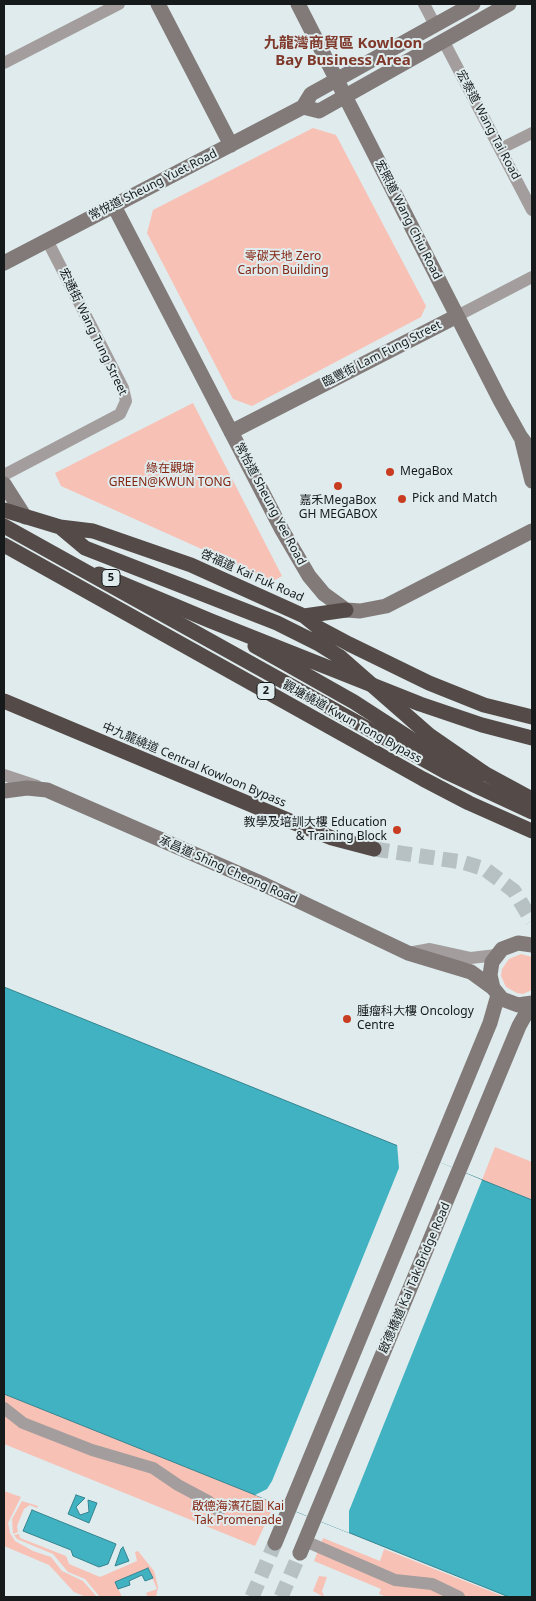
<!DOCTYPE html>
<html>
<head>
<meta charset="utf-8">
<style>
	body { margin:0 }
	#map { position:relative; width:536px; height:1601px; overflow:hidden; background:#dfebed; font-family:"Noto Sans",sans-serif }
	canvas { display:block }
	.frame { position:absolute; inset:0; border:5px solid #161a1b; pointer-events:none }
</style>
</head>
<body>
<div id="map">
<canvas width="536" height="1601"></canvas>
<div class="frame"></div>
</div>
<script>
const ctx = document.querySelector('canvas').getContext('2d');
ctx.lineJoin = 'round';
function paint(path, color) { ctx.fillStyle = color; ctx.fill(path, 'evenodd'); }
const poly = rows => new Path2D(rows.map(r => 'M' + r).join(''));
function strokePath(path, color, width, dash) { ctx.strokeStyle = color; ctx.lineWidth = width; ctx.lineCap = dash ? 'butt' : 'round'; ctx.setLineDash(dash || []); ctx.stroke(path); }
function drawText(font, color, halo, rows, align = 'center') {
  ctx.font = font + ' "Noto Sans","Noto Sans TC",sans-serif'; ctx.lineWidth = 4; ctx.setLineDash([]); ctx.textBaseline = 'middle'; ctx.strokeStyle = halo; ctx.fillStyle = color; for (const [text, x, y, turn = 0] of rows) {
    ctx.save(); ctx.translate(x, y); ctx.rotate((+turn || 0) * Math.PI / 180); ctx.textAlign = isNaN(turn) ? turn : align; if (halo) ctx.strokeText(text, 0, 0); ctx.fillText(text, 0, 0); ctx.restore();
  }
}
paint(poly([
	[313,128,336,135,426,306,421,317,252,406,233,399,147,233,153,210],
	[193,403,282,576,273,581,61,486,55,473],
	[521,954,532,957,532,990,523,994,517,993,506,987,501,976,502,969,509,959],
	[495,1147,532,1162,532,1200,482,1180],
	[4,1394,275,1503,255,1546,4,1444],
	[4,1491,21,1497,8,1523,10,1533,15,1541,33,1551,51,1557,62,1571,83,1581,97,1597,86,1597,74,1592,49,1565,4,1546],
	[22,1501,38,1506,37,1508,30,1505,24,1509,17,1526,18,1532,13,1534,12,1519],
	[19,1534,20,1538,66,1556,69,1564,100,1577,137,1561,135,1552,138,1551,154,1571,158,1587,156,1597,148,1597,146,1593,157,1589,148,1568,115,1582,122,1597,99,1596,85,1579,68,1572,53,1554,17,1539,14,1535],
	[323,1538,380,1561,384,1549,505,1597,387,1597,379,1594,381,1589,314,1561],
	[319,1576,327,1577,322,1591,324,1597,313,1591]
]), '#f8c1b5');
const water = poly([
	[4,987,532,1200,532,1597,509,1597,4,1394,4,987],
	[76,1495,85,1498,76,1507,80,1515,89,1512,88,1500,97,1503,89,1523,68,1514,76,1495],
	[32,1510,116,1544,108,1564,99,1567,73,1556,71,1550,23,1531,32,1510],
	[123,1547,129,1561,115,1566,121,1549,123,1547],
	[148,1568,153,1578,145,1581,142,1575,129,1581,130,1585,118,1589,115,1582,148,1568]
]);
paint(water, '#41b2c1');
strokePath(water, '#34848f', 1);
paint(poly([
	[397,1144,482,1180,349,1511,349,1533,255,1495,267,1489,272,1481,399,1168]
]), '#dfebed');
strokePath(poly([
	[252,1597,275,1543],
	[281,1597,300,1553]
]), '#b7c1c3', 15, [15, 8]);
strokePath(poly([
	[374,849,462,862,485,869,514,891,532,921]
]), '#b7c1c3', 15, [15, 8]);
strokePath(poly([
	[424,4,435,25],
	[443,40,532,210],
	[4,63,119,4],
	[500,149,532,133],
	[457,316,532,277],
	[4,475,120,414,126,401,123,388,47,240],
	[4,775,37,786],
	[408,953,430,949,471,958,496,955],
	[4,1408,23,1423,92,1450,153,1468,178,1485,208,1501,219,1511],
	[305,1541,395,1580,432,1584,459,1597]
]), '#a39e9d', 12);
strokePath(poly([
	[158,4,231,145],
	[298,4,500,400,520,436,532,452],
	[303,107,319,111,509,4],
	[114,206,282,530,309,576,324,594,346,610,360,611,386,606,532,531],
	[4,263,303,107,311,94,473,4],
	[231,432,457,316],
	[522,441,532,481],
	[4,484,25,517],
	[4,791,27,788,47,790,265,885,408,953,471,972,493,988],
	[532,945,518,943,502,949,492,962,490,975,493,988,502,999,518,1005,532,1003],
	[275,1543,490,1023,498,995],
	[300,1553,519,1026,532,1003]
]), '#817a78', 15);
strokePath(poly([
	[4,510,60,527,93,531,191,565,304,616,319,628,349,644,429,683,484,705,532,717],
	[60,527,85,548,277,623,319,644,340,657],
	[4,545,423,779,469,803,532,831],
	[99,574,211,621,420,704,482,725,532,738],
	[304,616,346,610],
	[255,646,354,702,476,781],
	[4,701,290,821,332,838,374,849],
	[484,773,532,799]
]), '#544b49', 15);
strokePath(poly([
	[4,526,446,772,532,812],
	[340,657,429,735,484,773]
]), '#544b49', 15);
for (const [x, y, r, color] of [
	[390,472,5,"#c83d21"],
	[338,486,5,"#c83d21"],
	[402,499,5,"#c83d21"],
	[397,830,5,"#c83d21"],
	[347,1019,5,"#c83d21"]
]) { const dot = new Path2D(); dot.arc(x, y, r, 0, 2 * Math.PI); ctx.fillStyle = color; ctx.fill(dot); strokePath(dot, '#dfebed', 2); }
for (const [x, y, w] of [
	[111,578,18],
	[266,691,18]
]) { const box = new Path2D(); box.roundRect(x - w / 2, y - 8.5, w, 17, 4); ctx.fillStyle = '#dfebed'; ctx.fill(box); strokePath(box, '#161a1b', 1); }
drawText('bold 11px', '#161a1b', null, [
	["5",111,578],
	["2",266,691]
]);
drawText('12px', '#161a1b', '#dfebed', [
	["宏泰道 Wang Tai Road",488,125,62],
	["常悅道 Sheung Yuet Road",153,185,-27],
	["宏照道 Wang Chiu Road",408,220,63],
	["宏通街 Wang Tung Street",93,332,64],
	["臨豐街 Lam Fung Street",382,354,-27],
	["常怡道 Sheung Yee Road",270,504,62],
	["啓福道 Kai Fuk Road",252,576,24],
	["觀塘繞道 Kwun Tong Bypass",352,722,29],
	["中九龍繞道 Central Kowloon Bypass",194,765,23],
	["承昌道 Shing Cheong Road",228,870,24],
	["啟德橋道 Kai Tak Bridge Road",415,1278,-67]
]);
drawText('12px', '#842613', '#dfebed', [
	["零碳天地 Zero",283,257],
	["Carbon Building",283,271],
	["綠在觀塘",170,469],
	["GREEN@KWUN TONG",170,483],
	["啟德海濱花園 Kai",238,1507],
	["Tak Promenade",238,1521]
]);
drawText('12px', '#161a1b', '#dfebed', [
	["MegaBox",400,472],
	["Pick and Match",412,499],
	["嘉禾MegaBox",338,501,"center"],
	["GH MEGABOX",338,515,"center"],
	["教學及培訓大樓 Education",387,823,"right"],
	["& Training Block",387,837,"right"],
	["腫瘤科大樓 Oncology",357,1012],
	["Centre",357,1026]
], 'left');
drawText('bold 15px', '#7f392b', '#dfebed', [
	["九龍灣商貿區 Kowloon",343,44],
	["Bay Business Area",343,61]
]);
</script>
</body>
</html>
